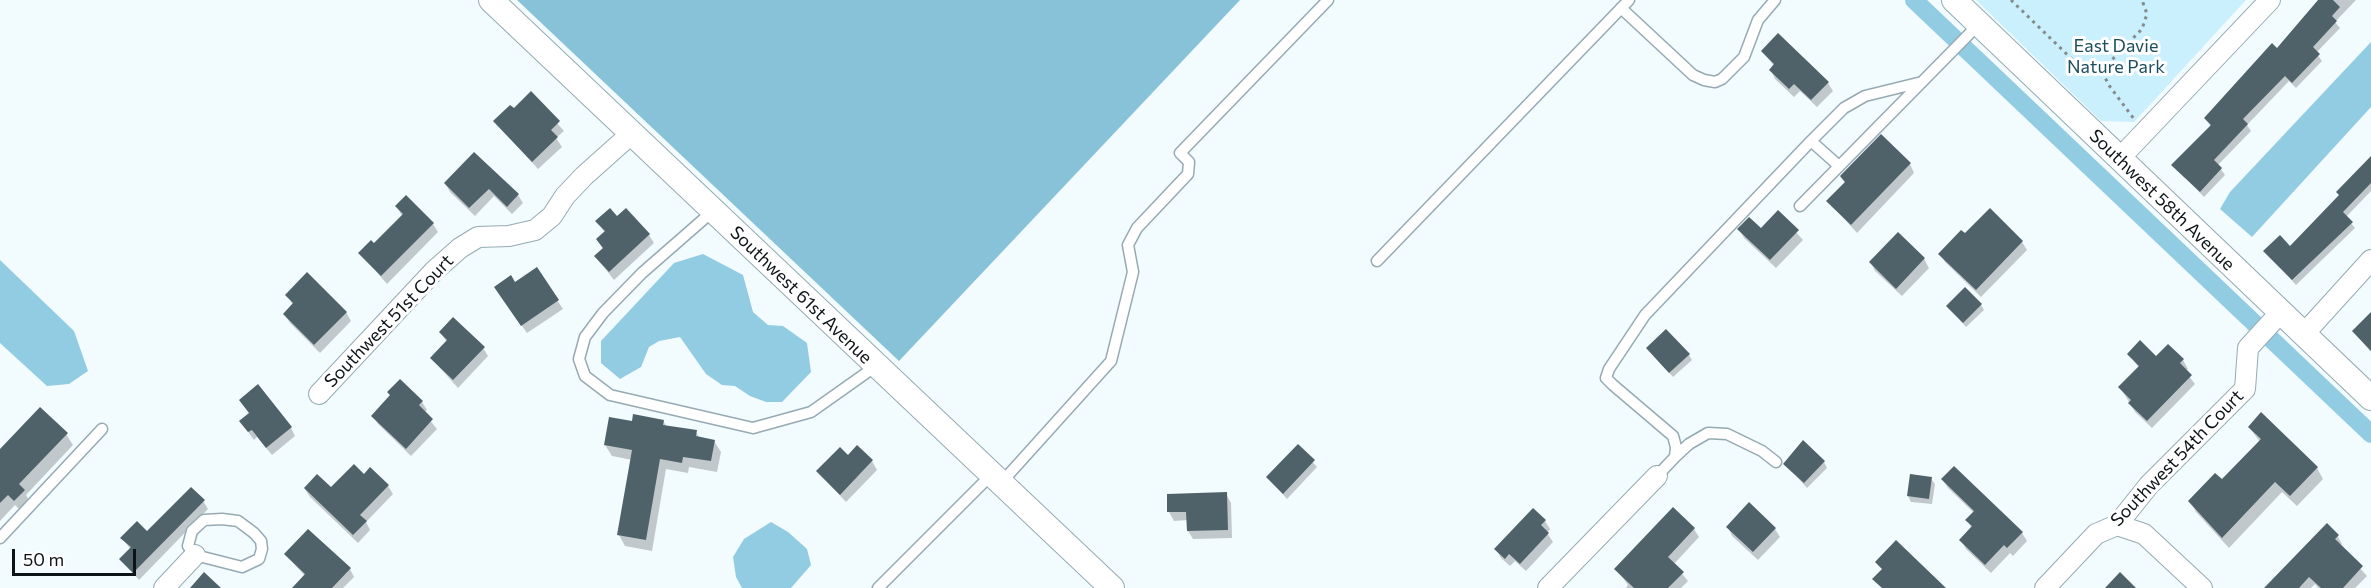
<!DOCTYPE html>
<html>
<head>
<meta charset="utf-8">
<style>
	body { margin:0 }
	#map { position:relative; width:2371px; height:588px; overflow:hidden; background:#f2fbfe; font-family:Commissioner,sans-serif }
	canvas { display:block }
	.scale { position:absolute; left:12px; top:549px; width:124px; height:27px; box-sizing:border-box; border:3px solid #0d1417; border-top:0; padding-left:8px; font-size:18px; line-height:21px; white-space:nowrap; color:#0d1417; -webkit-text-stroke:4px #fff; paint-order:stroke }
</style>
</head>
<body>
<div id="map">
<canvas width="2371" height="588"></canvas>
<div class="scale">50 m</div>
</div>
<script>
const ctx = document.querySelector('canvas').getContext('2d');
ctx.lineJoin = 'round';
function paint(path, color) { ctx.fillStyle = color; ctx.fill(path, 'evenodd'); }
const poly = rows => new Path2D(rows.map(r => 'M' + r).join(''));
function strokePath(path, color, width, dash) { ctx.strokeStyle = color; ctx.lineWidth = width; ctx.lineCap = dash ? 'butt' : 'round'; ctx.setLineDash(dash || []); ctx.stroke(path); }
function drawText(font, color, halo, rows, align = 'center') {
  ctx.font = font + ' Commissioner,sans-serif'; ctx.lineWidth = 6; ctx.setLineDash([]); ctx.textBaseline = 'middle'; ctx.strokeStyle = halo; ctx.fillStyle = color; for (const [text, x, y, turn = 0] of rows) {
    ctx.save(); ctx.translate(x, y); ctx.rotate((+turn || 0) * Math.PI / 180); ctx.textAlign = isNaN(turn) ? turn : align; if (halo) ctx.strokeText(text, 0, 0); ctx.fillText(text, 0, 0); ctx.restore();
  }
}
paint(poly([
	[1976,0,2246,0,2134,122,2101,121]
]), '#caeffd');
paint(poly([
	[517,0,1240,0,899,361]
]), '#88c2d8');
paint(poly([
	[2371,42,2371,107,2252,237,2220,209,2230,192],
	[703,254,743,275,753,312,768,325,783,326,807,343,811,372,782,402,766,402,750,396,735,386,722,385,706,374,680,337,659,341,649,347,641,367,620,379,601,363,601,341,674,263],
	[0,260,74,331,88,371,69,384,47,386,0,343],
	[771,522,788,532,807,549,811,565,791,588,742,588,736,577,733,557,744,539]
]), '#92cce2');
paint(poly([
	[2320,0,2356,0,2335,22,2340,28,2316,53,2322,61,2296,88,2289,81,2247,125,2251,131,2218,165,2225,175,2204,197,2173,165,2211,127,2206,119,2277,50],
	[1763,52,1828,83,1833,91,1817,107,1800,91,1794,97,1775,79,1771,70,1774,66],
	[531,94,564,131,556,138,562,147,538,169,495,121,514,110],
	[474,154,518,195,523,203,512,214,494,196,475,216,450,192,445,183],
	[2371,158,2371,191,2346,217,2355,228,2296,285,2265,251,2290,248,2340,196],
	[1910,164,1914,173,1857,233,1828,201,1845,183,1841,177],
	[397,207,433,224,438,232,387,284,360,253,374,245,402,216],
	[1990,210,2022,242,2027,250,1981,297,1945,262,1940,254,1965,235],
	[1778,212,1803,240,1776,268,1744,238,1739,229,1761,230],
	[617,219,649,235,654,243,614,280,596,257,604,250,597,240,605,233,597,221],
	[1898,234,1924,259,1929,268,1902,296,1875,271,1871,263],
	[536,269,563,309,527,333,501,296],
	[287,295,346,312,351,321,320,353,290,323,285,315,293,305],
	[1981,305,1984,310,1966,327,1948,306],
	[2371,314,2371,352,2354,332],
	[440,332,483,348,488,356,458,388,431,358,447,342],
	[1651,353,1689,355,1692,360,1673,377],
	[2129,354,2183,360,2188,369,2185,371,2195,384,2152,428,2135,412,2120,387,2139,368],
	[422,402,427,410,424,413,437,429,411,456,378,424,373,416],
	[663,421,667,427,696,432,700,439,714,441,721,452,717,472,689,467,688,473,666,469,652,551,625,546,619,535,632,460,612,456,605,445,633,423],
	[2249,427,2317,468,2323,479,2297,506,2282,492,2229,548,2196,512,2190,501,2222,482,2260,442],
	[291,428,295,436,272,455,257,437,254,440,246,429],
	[66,434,73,445,26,495,30,502,21,511,15,505,0,521,0,451],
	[1298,446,1317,467,1287,499,1268,478],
	[848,457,872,461,877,470,846,502,818,472],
	[1824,462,1827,468,1807,488,1788,467],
	[364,476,388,486,393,494,366,522,370,530,358,543,310,497,305,489,331,489],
	[1931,479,1935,484,1932,504,1911,502,1908,496],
	[1943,480,2022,533,2027,541,2013,556,2010,553,1991,573,1966,549,1961,540,1972,529,1967,520,1974,513,1948,488],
	[1226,494,1231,503,1232,538,1193,539,1188,531,1188,520,1174,521,1169,512,1168,496],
	[203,501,208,509,139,580,121,559,131,550,122,538,147,533],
	[1673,509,1694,529,1699,537,1674,564,1688,581,1681,588,1626,588,1628,585,1616,569],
	[1545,521,1550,529,1547,533,1553,542,1526,571,1515,561,1510,566,1501,558,1496,549],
	[1728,527,1775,529,1780,537,1758,560,1732,536],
	[2337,535,2342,544,2340,546,2367,576,2355,588,2318,588,2315,584,2311,588,2272,588],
	[286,555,350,569,354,577,343,588,294,588,305,576]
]), '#0003');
strokePath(poly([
	[1914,0,2371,434]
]), '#92cce2', 18);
paint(poly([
	[2318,0,2333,0,2340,7,2332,16,2337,21,2313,47,2320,54,2292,83,2285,76,2243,119,2248,124,2214,160,2222,168,2200,192,2171,165,2211,125,2204,118,2272,43,2277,48],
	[1778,33,1829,82,1811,100,1794,84,1789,89,1769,70,1774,64,1761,51],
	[531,91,560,121,551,130,558,137,532,162,493,121,510,105,514,108],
	[1881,134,1911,163,1851,225,1826,201,1845,182,1840,176],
	[474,152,519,194,507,207,489,189,469,208,444,183],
	[2371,156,2371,183,2343,212,2353,222,2292,280,2263,251,2280,235,2290,246,2339,195,2336,192],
	[406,195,434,223,381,276,358,253,371,240,374,243,403,214,395,206],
	[610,208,617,216,626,208,650,234,609,272,594,256,603,248,596,239,605,231,595,221],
	[1990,208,2023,241,1976,290,1938,254,1961,230,1965,233],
	[1778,210,1799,230,1770,260,1737,229,1749,217,1761,228],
	[1898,232,1925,258,1896,289,1869,262],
	[537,267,559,300,521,326,494,287,511,275,515,282],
	[307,272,347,312,314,345,283,314,293,303,285,295],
	[1965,287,1982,304,1963,323,1946,306],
	[2371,312,2371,351,2352,331],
	[453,317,485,347,453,380,430,358,447,340,439,332],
	[1666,329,1690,354,1669,373,1646,348],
	[2140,340,2156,356,2168,344,2184,359,2180,363,2192,375,2147,421,2128,403,2131,400,2118,387,2139,366,2127,354],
	[400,379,423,401,419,405,433,419,406,449,371,416,390,395,387,392],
	[258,384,292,427,266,448,252,430,248,432,239,421,249,413,239,400],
	[40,407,68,433,19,484,25,490,14,501,8,495,0,503,0,449],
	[2261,412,2318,467,2290,496,2275,482,2222,538,2188,501,2215,473,2222,479,2261,439,2248,427],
	[633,414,664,420,663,425,697,430,696,436,715,440,711,461,683,457,682,463,660,459,646,540,617,535,632,450,604,445,609,417,632,421],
	[1803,440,1825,461,1804,483,1783,464],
	[1298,444,1315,460,1283,494,1266,477],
	[857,445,873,460,840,495,816,471,840,447,848,455],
	[354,464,364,474,370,467,389,485,360,515,367,521,353,535,304,488,317,474,331,487],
	[1954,466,2023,532,2007,548,2004,545,1985,565,1959,540,1972,526,1965,520,1974,511,1941,479],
	[1910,474,1932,477,1929,499,1907,496],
	[191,487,205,500,133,573,119,559,131,547,120,538,137,521,147,531],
	[1227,492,1228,530,1187,531,1186,512,1167,512,1167,494],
	[1749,502,1776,528,1753,552,1726,527],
	[1673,507,1695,528,1668,557,1684,572,1668,588,1634,588,1614,569],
	[1533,508,1546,520,1541,525,1549,533,1520,564,1509,554,1505,559,1494,549],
	[2327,523,2339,535,2335,539,2363,566,2343,588,2321,588,2309,577,2299,588,2264,588],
	[308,529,351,568,332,588,292,588,305,574,284,554],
	[1896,540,1946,588,1882,588,1872,579,1882,569,1875,562],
	[204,572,221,588,190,588],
	[2120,572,2136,588,2105,588]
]), '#4f626a');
const service = poly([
	[1621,8,1693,75,1704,80,1715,82,1722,79,1744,57,1758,20,1775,0],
	[1839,166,1811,141,1844,108,1865,96,1918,83],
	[1800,206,1979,24],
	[713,211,642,273,603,313,585,337,579,359,585,376,610,395,753,428,811,412,876,366],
	[1377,261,1629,0],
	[1675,457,1689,444,1708,433,1727,434,1762,451,1776,462],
	[1657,476,1675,457,1676,447,1673,436,1613,385,1606,378,1609,369,1645,315,1811,141],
	[1001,483,1111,361,1133,272,1128,245,1137,228,1188,174,1189,162,1180,153,1328,0],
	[222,519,238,521,254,533,261,541,262,549,259,559,242,567,195,555,188,546,192,531,204,520,222,519],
	[0,538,102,429],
	[878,588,991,475]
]);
const minor = poly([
	[2119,159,2270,0],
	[2303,335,2371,260],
	[319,394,434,271,460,248,478,237,509,236,535,230,552,216,565,196,584,176,631,134],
	[2117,525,2144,534,2202,588],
	[164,588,195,555],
	[1548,588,1657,476],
	[2045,588,2096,534,2117,525,2149,485,2245,389,2248,348,2280,313]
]);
const tertiary = poly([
	[491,0,1112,588],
	[1954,0,2371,398]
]);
strokePath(service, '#95aab3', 13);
strokePath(minor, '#95aab3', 22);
strokePath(tertiary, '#95aab3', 26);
strokePath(poly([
	[2011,0,2079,66,2102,70,2108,84,2134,119],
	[2102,70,2142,29,2147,14,2142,0]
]), '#838b8e', 3, [3, 4.5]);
strokePath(service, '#fff', 10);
strokePath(minor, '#fff', 20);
strokePath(tertiary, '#fff', 24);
drawText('18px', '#1d4e5e', '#fff', [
	["East Davie",2116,46],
	["Nature Park",2116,67]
]);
drawText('18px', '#0d1417', '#fff', [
	["Southwest 58th Avenue",2162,200,44],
	["Southwest 61st Avenue",801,295,44],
	["Southwest 51st Court",389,321,-46],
	["Southwest 54th Court",2177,458,-46]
]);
</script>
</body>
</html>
